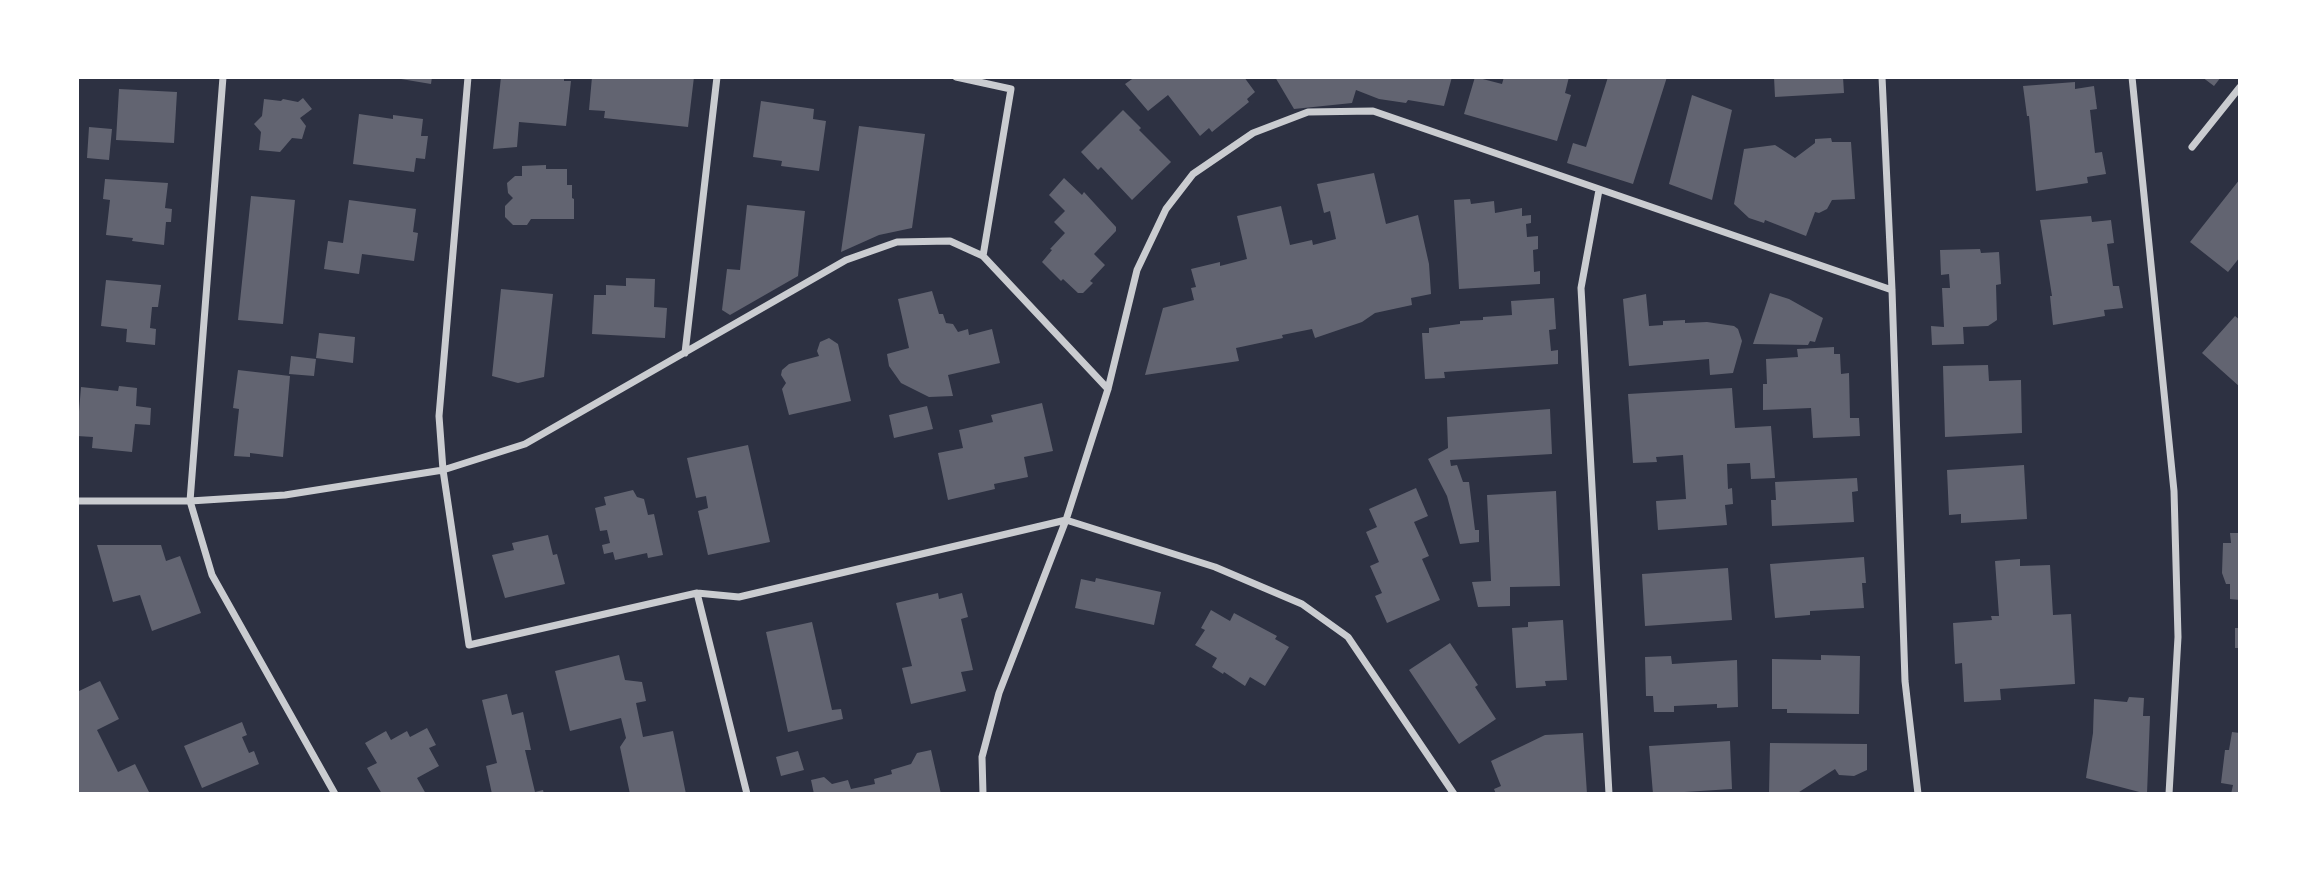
<!DOCTYPE html>
<html>
<head>
<meta charset="utf-8">
<style>
	body { margin:0 }
	#map { position:relative; width:2317px; height:871px; overflow:hidden; background:#2d3142; font-family:Bitter,serif }
	canvas { display:block }
	.frame { position:absolute; inset:0; border:79px solid #fff; pointer-events:none }
</style>
</head>
<body>
<div id="map">
<canvas width="2317" height="871"></canvas>
<div class="frame"></div>
</div>
<script>
const ctx = document.querySelector('canvas').getContext('2d');
ctx.lineJoin = 'round';
function paint(path, color) { ctx.fillStyle = color; ctx.fill(path, 'evenodd'); }
const poly = rows => new Path2D(rows.map(r => 'M' + r).join(''));
function strokePath(path, color, width, dash) { ctx.strokeStyle = color; ctx.lineWidth = width; ctx.lineCap = dash ? 'butt' : 'round'; ctx.setLineDash(dash || []); ctx.stroke(path); }
paint(poly([
	[389,77,432,77,431,84],
	[501,77,564,77,564,81,571,81,566,126,519,122,517,147,493,149],
	[592,77,694,77,688,127,604,118,605,111,589,110],
	[1135,77,1244,77,1255,92,1247,99,1249,102,1212,132,1209,128,1200,136,1168,95,1148,111,1125,84],
	[1275,77,1452,77,1444,106,1408,100,1406,103,1379,99,1356,90,1352,103,1294,109],
	[1475,77,1502,84,1504,77,1569,77,1565,93,1571,95,1557,141,1464,114],
	[1608,77,1667,77,1633,184,1567,163,1573,143,1586,147],
	[1774,77,1843,77,1844,93,1775,97],
	[2202,77,2221,77,2214,86],
	[2075,82,2075,89,2094,86,2097,109,2090,110,2095,153,2102,152,2106,174,2087,177,2088,183,2036,191,2029,116,2027,116,2023,86],
	[119,89,177,92,174,143,116,140],
	[1692,95,1732,110,1712,200,1669,184],
	[303,98,312,109,300,118,306,126,302,139,292,138,280,152,259,150,261,132,254,124,262,116,264,99,281,101,283,99,298,102],
	[761,101,814,109,813,119,826,121,819,171,781,166,782,161,753,157],
	[1123,110,1141,128,1139,130,1171,162,1132,200,1101,167,1098,170,1081,152],
	[359,114,393,119,393,115,423,119,421,136,428,136,425,159,416,158,414,172,353,164],
	[859,126,925,134,912,228,879,235,841,252],
	[89,127,112,129,109,160,87,158],
	[1831,138,1832,142,1851,142,1855,199,1832,200,1827,209,1819,213,1815,212,1806,236,1765,220,1764,223,1749,218,1734,204,1744,149,1775,145,1795,158,1815,143,1815,139],
	[546,165,546,169,567,169,567,185,572,185,572,198,574,199,574,219,531,219,527,225,513,225,505,217,505,206,513,198,508,193,507,183,515,176,522,176,522,166],
	[1374,173,1386,224,1418,215,1429,264,1431,294,1411,298,1412,305,1375,313,1362,322,1315,338,1312,329,1282,335,1283,338,1236,348,1239,361,1145,375,1163,308,1194,300,1191,288,1196,287,1191,269,1220,262,1220,266,1247,259,1237,216,1281,206,1290,245,1312,240,1313,245,1336,239,1330,211,1324,213,1317,184],
	[1064,178,1082,195,1084,192,1116,227,1116,231,1094,254,1105,265,1090,281,1093,283,1083,293,1078,293,1063,279,1061,281,1042,262,1052,250,1050,249,1065,233,1054,222,1065,211,1049,195],
	[105,179,168,183,165,208,172,209,171,222,166,222,164,245,132,241,133,238,106,235,110,200,103,199],
	[2240,179,2240,257,2228,272,2190,242],
	[251,196,295,200,283,324,238,320],
	[1470,199,1471,204,1494,201,1495,213,1522,208,1522,216,1531,215,1531,223,1526,224,1527,237,1538,236,1538,249,1533,250,1534,272,1540,271,1540,284,1459,289,1454,200],
	[349,200,416,209,413,232,418,233,414,261,362,254,359,274,324,269,328,241,343,243],
	[747,205,805,211,798,276,730,315,722,310,727,269,740,270],
	[2091,216,2092,222,2111,220,2114,243,2107,244,2113,286,2119,286,2123,308,2104,310,2105,316,2053,325,2050,296,2052,296,2040,220],
	[1980,249,1981,253,1999,252,2001,284,1996,285,1997,320,1988,326,1963,327,1964,344,1932,345,1931,326,1944,327,1942,288,1950,288,1949,274,1941,275,1940,250],
	[626,278,655,279,654,307,667,308,665,338,592,334,594,295,606,295,606,285,626,286],
	[106,280,161,285,158,307,152,307,150,328,156,329,155,345,126,342,127,329,101,326],
	[501,289,553,294,544,377,518,383,492,376],
	[932,291,939,314,943,314,946,323,953,324,958,332,968,329,969,335,992,329,1000,363,948,375,953,396,929,397,901,383,889,366,887,354,909,348,898,299],
	[1770,293,1789,299,1823,318,1815,342,1810,341,1808,345,1753,344],
	[1646,294,1649,326,1663,325,1663,321,1685,320,1685,323,1707,322,1734,326,1738,329,1742,341,1733,373,1710,375,1709,359,1629,366,1623,299],
	[1554,298,1556,329,1549,330,1551,351,1558,350,1558,364,1444,372,1445,378,1425,379,1422,333,1429,333,1429,328,1460,324,1460,321,1483,320,1483,317,1512,315,1511,301],
	[2235,316,2240,320,2240,387,2202,353],
	[319,333,355,337,353,363,316,358],
	[829,338,838,344,851,401,789,415,782,389,786,383,781,375,782,370,789,364,819,356,817,351,820,342],
	[1834,347,1834,354,1840,354,1841,374,1849,373,1850,418,1859,418,1860,436,1813,438,1811,408,1763,410,1763,384,1767,384,1766,359,1798,357,1797,349],
	[291,356,316,359,314,376,289,374],
	[1988,365,1989,381,2021,380,2022,433,1945,437,1943,366],
	[238,370,290,376,283,457,250,453,250,457,234,456,239,409,233,408],
	[119,386,137,388,136,406,151,408,150,425,135,424,132,452,92,448,93,437,77,436,81,387,118,391],
	[1732,388,1735,428,1771,426,1775,478,1751,479,1750,463,1727,464,1728,489,1732,488,1733,504,1725,505,1727,525,1658,530,1656,501,1686,499,1683,455,1656,457,1657,462,1633,463,1628,394],
	[1042,403,1053,451,1024,457,1028,477,994,484,995,489,948,500,938,453,963,448,959,430,993,422,991,415],
	[927,406,933,429,894,438,889,415],
	[1550,409,1552,454,1450,460,1451,466,1457,465,1463,482,1469,482,1475,530,1479,530,1479,542,1460,544,1447,496,1428,459,1448,448,1447,417],
	[748,445,770,542,708,555,698,511,708,508,706,496,696,498,687,458],
	[2024,465,2027,519,1961,523,1961,514,1949,515,1947,470],
	[1857,478,1858,491,1852,492,1854,522,1772,526,1771,500,1776,500,1775,482],
	[1416,488,1428,516,1414,522,1429,556,1422,559,1440,600,1387,623,1375,596,1382,593,1370,566,1379,562,1366,532,1377,527,1369,509],
	[633,490,637,497,644,499,648,515,654,514,663,555,648,558,647,553,615,560,613,552,604,554,602,545,610,543,607,530,600,531,595,508,606,505,604,497],
	[1556,491,1560,586,1510,587,1510,606,1478,607,1472,582,1491,581,1487,495],
	[2230,533,2240,533,2240,600,2230,599,2230,584,2226,584,2222,573,2223,543,2231,543],
	[548,535,553,555,557,554,565,584,505,598,492,555,514,550,512,543],
	[97,545,161,545,166,561,180,556,201,613,152,631,140,595,113,602],
	[1864,557,1866,583,1862,583,1864,608,1810,611,1810,615,1775,618,1770,564],
	[2020,559,2020,566,2050,565,2053,615,2071,614,2075,684,2000,689,2001,700,1964,702,1962,663,1955,664,1953,623,1992,620,1991,616,1999,616,1995,561],
	[1728,568,1732,620,1645,626,1642,574],
	[1096,578,1161,592,1154,625,1075,608,1081,579,1095,582],
	[938,593,939,599,962,593,968,617,961,619,973,670,961,672,966,691,911,704,902,668,912,666,896,603],
	[1211,610,1230,621,1234,613,1277,636,1275,639,1289,647,1265,686,1250,677,1245,686,1224,672,1223,674,1212,667,1217,658,1195,645,1205,630,1201,628],
	[1563,620,1567,680,1545,681,1546,686,1516,688,1512,628,1528,627,1528,622],
	[812,622,832,710,841,709,843,719,788,732,766,632],
	[2235,628,2240,628,2240,648,2235,648],
	[1450,643,1478,685,1475,687,1496,719,1459,744,1409,670],
	[619,655,625,680,642,682,646,701,636,703,643,737,673,731,686,794,630,794,620,747,626,738,621,718,570,731,555,671],
	[1821,655,1860,656,1859,714,1787,713,1787,709,1772,709,1772,659,1821,660],
	[1671,656,1672,664,1737,660,1738,707,1717,708,1717,704,1674,706,1674,712,1654,712,1653,696,1646,696,1645,657],
	[100,681,119,719,97,730,118,772,135,764,150,794,77,794,77,692],
	[507,694,512,715,523,712,531,750,525,750,535,792,543,790,544,794,492,794,486,766,497,763,482,700],
	[2129,697,2144,698,2143,716,2150,716,2147,794,2086,778,2093,733,2094,699,2127,702],
	[242,722,247,735,242,737,249,753,254,751,259,764,202,788,184,746],
	[427,728,436,745,429,748,439,766,417,778,426,794,382,794,367,768,377,763,365,743,386,731,391,740,407,731,410,737],
	[2232,732,2240,733,2240,794,2231,794,2233,785,2221,783,2225,750,2229,750],
	[1583,733,1587,794,1496,794,1494,789,1501,786,1491,761,1545,735],
	[1730,741,1732,789,1653,794,1649,746],
	[1770,743,1867,744,1867,770,1854,776,1839,775,1835,769,1796,794,1769,794],
	[931,750,941,794,814,794,811,780,824,777,832,784,848,780,851,789,875,784,874,779,892,774,891,770,911,764,917,753],
	[798,751,804,770,781,776,776,757]
]), '#626471');
strokePath(poly([
	[223,77,190,501,212,575,335,794],
	[468,77,439,416,443,470,469,645,697,593,739,597,1066,520,1215,567,1302,604,1348,637,1454,794],
	[956,77,1011,89,983,256],
	[1882,77,1892,290,1905,681,1918,794],
	[2132,77,2174,491,2178,637,2169,794],
	[2192,147,2240,87],
	[1599,190,1581,288,1609,794],
	[685,353,717,77],
	[77,501,190,501,285,495,443,470,525,444,846,260,897,242,950,241,983,256,1108,389],
	[697,593,747,794],
	[983,794,982,757,999,693,1066,520,1108,389,1137,270,1166,209,1193,174,1253,133,1308,112,1373,111,1892,290]
]), '#caccd0', 7);
</script>
</body>
</html>
